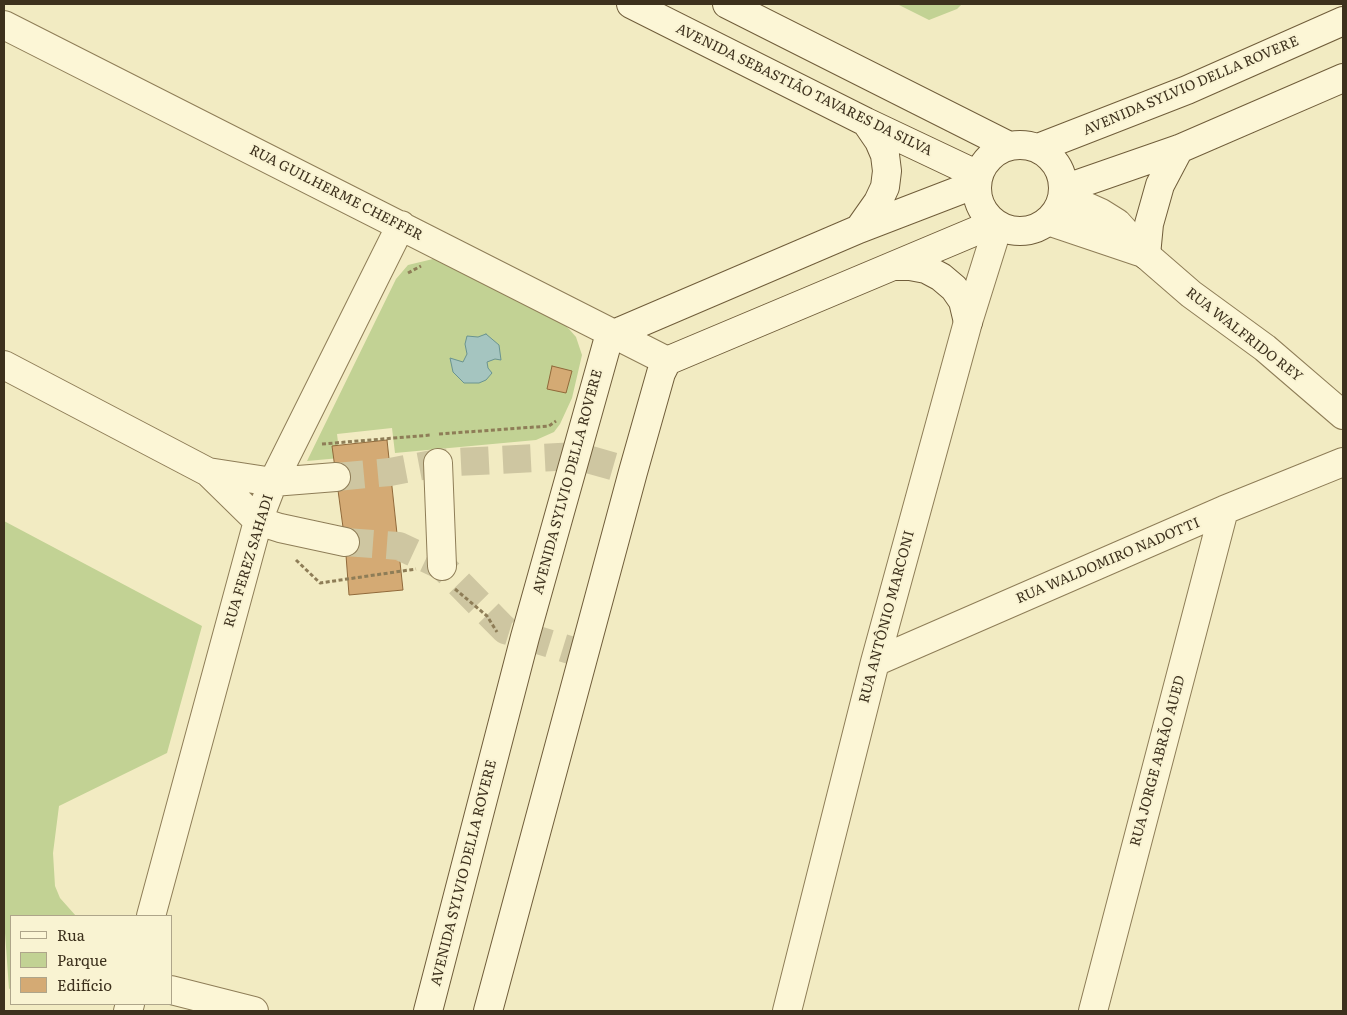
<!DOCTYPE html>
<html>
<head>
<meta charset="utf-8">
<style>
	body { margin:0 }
	#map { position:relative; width:1347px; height:1015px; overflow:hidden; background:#f2ebc2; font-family:Literata,serif }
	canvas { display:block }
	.frame { position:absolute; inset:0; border:5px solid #3d311d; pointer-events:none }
	.legend { position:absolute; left:10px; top:915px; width:162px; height:90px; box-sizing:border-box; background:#f9f3d2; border:1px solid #aea58a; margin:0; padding:6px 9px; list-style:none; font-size:15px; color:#3d311d }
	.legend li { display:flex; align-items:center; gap:10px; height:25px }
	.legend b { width:25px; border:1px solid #aea58a }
</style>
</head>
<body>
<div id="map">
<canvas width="1347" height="1015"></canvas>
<div class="frame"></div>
<ul class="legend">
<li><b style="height:6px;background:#fcf6d6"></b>Rua</li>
<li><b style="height:14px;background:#c2d294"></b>Parque</li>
<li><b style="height:14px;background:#d4aa74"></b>Edifício</li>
</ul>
</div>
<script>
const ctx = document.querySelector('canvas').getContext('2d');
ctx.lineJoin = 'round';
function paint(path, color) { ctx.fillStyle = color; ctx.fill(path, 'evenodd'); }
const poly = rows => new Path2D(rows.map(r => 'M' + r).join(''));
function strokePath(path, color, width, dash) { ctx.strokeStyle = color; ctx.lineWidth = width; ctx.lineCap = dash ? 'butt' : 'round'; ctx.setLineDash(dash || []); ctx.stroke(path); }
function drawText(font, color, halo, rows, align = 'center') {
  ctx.font = font + ' Literata,serif'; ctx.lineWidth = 4; ctx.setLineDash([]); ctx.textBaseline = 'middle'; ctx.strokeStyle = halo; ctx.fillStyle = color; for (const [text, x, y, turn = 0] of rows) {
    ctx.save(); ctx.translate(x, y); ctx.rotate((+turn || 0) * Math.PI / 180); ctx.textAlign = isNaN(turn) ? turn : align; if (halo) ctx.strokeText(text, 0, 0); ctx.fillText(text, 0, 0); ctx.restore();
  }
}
paint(poly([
	[897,4,962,4,957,9,929,20],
	[433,259,441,261,559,320,569,329,576,337,582,355,572,398,560,424,554,432,536,440,395,453,392,428,337,434,340,458,307,461,396,279,408,265],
	[4,521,202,626,167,753,59,806,53,853,55,886,60,898,76,916,11,916,11,988,9,989,4,919]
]), '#c2d294');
const water = poly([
	[486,334,499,345,501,360,495,359,487,362,488,368,492,373,486,380,479,383,464,383,453,372,450,358,463,362,467,354,465,344,467,336,478,337,486,334]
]);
paint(water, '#a5c5c0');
strokePath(water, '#6a9490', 1);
const building = poly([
	[552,366,572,371,566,393,547,389,552,366],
	[387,440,403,590,349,595,345,542,332,446,387,440]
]);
paint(building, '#d4aa74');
strokePath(building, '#90693a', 1);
strokePath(poly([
	[336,477,390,472,438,463,577,456,633,472],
	[345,542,399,546,442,566,505,630,583,654]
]), '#cec6a1', 28, [28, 14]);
const minor = poly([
	[4,25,667,361],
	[1063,196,1101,213,1117,223,1146,255,1191,294,1265,348,1343,415],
	[1048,221,1140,252],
	[4,365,208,472,258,521,280,528,345,542],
	[438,463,442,566],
	[208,472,273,482,336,477],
	[875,662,1224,510,1343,462],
	[151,916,258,521,273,482,401,225],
	[171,990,254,1011],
	[128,1011,130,1004],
	[787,1011,875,662,968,322,998,226],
	[1093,1011,1224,510]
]);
const secondary = poly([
	[631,4,866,122,978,175],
	[727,4,1009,146],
	'977 188a43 43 0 1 1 86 0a43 43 0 1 1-86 0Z',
	[1038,148,1187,90,1343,21],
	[1064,189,1179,149,1343,78],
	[859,229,878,202,885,187,887,171,885,155,879,141,866,122],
	[1146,255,1149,224,1160,185,1179,149],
	[894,266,910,266,926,269,941,277,954,288,963,301,968,322],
	[428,1011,525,637,607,344,613,335,623,330,859,229,976,184],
	[488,1011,633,472,661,373,667,361,995,223]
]);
strokePath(minor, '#8e7d57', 30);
strokePath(secondary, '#705d3a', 30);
strokePath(poly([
	[408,273,421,266],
	[439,434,549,426,556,421],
	[322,444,431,435],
	[296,560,320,583,416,569],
	[455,589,487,616,497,632]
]), '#8e7d57', 3, [4, 2.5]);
strokePath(minor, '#fcf6d6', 28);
strokePath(secondary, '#fcf6d6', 28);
drawText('14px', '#3d311d', '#f9f3d2', [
	["AVENIDA SYLVIO DELLA ROVERE",1191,86,-23],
	["AVENIDA SEBASTIÃO TAVARES DA SILVA",804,90,26],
	["RUA GUILHERME CHEFFER",336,193,27],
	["RUA WALFRIDO REY",1244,335,38],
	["AVENIDA SYLVIO DELLA ROVERE",568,482,-75],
	["RUA FEREZ SAHADI",249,561,-73],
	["RUA WALDOMIRO NADOTTI",1108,561,-23],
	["RUA ANTÔNIO MARCONI",887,617,-75],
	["RUA JORGE ABRÃO AUED",1158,761,-75],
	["AVENIDA SYLVIO DELLA ROVERE",464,873,-76]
]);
</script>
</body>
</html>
